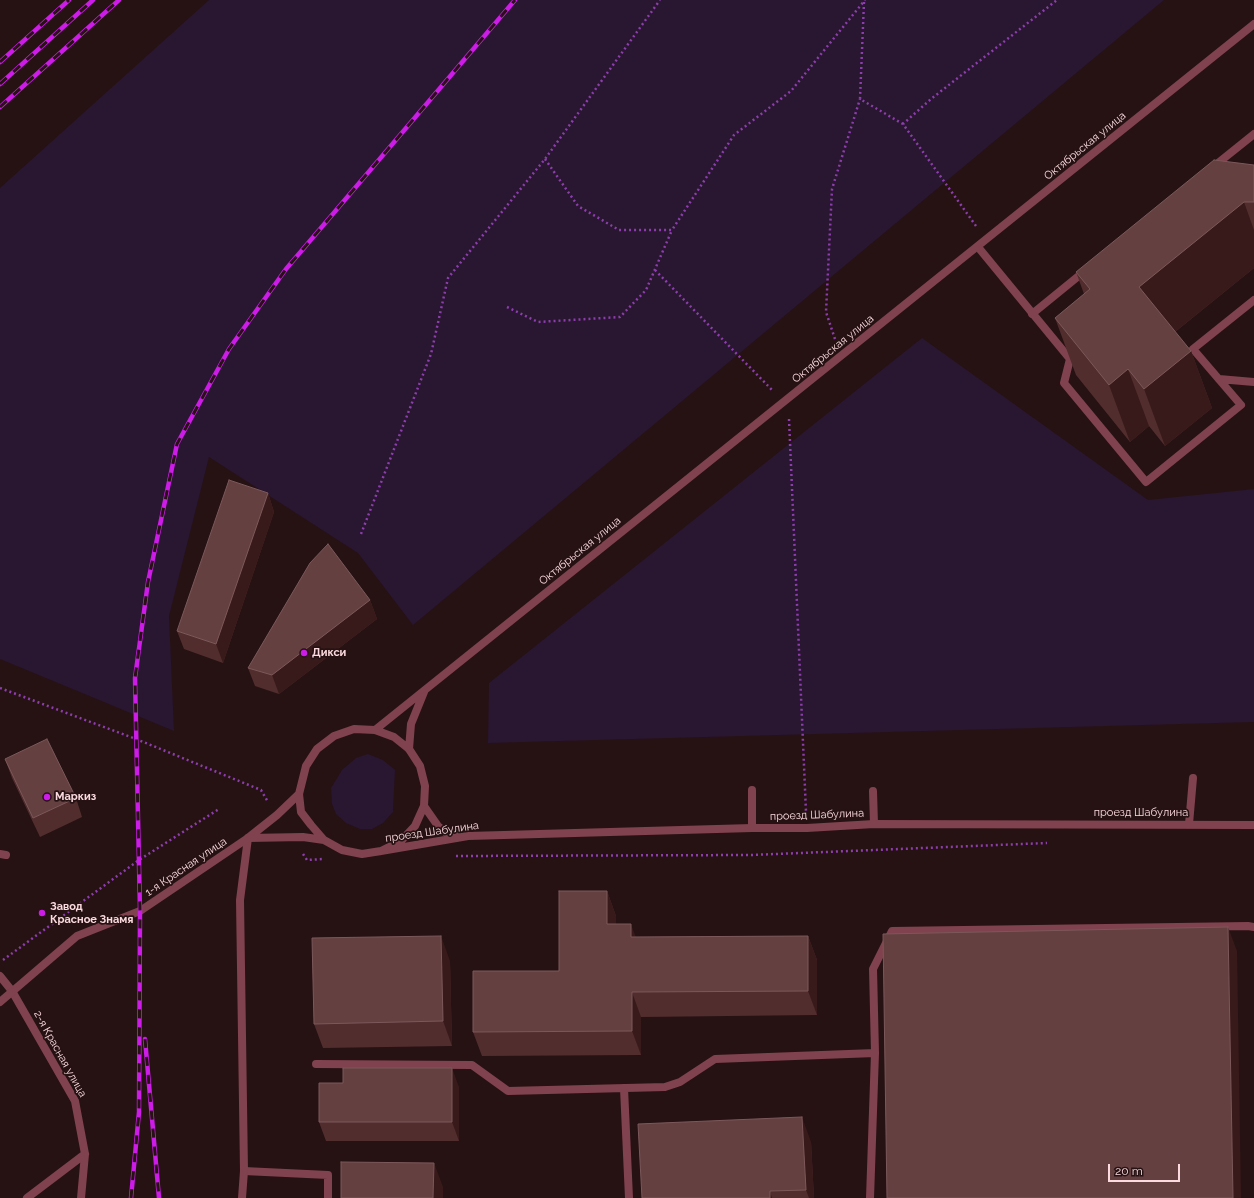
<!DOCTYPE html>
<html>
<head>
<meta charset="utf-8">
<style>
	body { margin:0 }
	#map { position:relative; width:1254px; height:1198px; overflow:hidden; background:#261213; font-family:Raleway,sans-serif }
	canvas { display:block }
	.scale { position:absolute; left:1108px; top:1164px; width:72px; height:18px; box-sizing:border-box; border:2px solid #fbdbdf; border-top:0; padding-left:5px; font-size:12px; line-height:14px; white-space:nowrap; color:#fbdbdf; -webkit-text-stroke:3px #261213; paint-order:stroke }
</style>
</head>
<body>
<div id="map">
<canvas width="1254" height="1198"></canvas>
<div class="scale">20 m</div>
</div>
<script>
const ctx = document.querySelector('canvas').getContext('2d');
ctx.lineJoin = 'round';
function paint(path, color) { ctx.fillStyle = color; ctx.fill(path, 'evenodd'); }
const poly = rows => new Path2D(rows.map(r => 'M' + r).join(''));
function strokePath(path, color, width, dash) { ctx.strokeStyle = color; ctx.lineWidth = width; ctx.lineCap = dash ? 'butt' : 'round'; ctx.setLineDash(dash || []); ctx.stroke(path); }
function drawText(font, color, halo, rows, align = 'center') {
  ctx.font = font + ' Raleway,sans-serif'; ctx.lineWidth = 3.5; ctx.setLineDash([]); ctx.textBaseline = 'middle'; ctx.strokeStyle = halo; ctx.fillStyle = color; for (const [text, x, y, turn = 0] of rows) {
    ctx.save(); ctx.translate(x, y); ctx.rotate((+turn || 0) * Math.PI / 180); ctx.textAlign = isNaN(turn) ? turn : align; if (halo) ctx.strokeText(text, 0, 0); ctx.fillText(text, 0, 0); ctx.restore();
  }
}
paint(poly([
	[209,0,1164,0,413,625,358,553,209,457,169,616,174,731,0,659,0,188],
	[922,338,1148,500,1254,489,1254,722,488,743,489,683],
	[368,754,383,760,395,770,393,812,383,823,372,829,360,829,346,823,336,814,332,804,331,788,342,770,356,758]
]), '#291630');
strokePath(poly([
	[864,2,860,99,903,124],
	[545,159,578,206,619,230,672,230,734,135,791,91,865,0],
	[976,226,903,124,931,99,1057,0],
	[655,270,772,390],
	[507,307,538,322,620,317,646,290,672,230],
	[835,339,826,312,832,189,860,99],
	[789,419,806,812],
	[361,534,431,354,448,278,545,159,660,0],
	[0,688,136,739,261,790,268,802],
	[303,854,307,860,323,859],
	[456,856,751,855,1047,843],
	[3,960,139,860,219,809]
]), '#8d3dae', 2.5, [2, 3]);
strokePath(poly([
	[1213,167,1254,134],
	[978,247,1070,359,1064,383,1146,482,1241,405,1193,349,1254,300],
	[1032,314,1086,270],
	[1219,379,1254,382],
	[752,790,752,828],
	[873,791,874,824],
	[1189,824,1193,778],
	[0,854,6,855],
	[316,1064,472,1065,508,1091,665,1087,680,1082,715,1059,875,1053,873,969,892,931,1248,926,1254,927],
	[624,1088,629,1198],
	[244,1171,328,1175,328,1198],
	[870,1198,875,1053]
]), '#80424e', 8);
strokePath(poly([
	[0,976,12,991,75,1101,85,1154,81,1198],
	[27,1198,85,1154],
	[242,1198,244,1171,240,900,248,838]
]), '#80424e', 8);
strokePath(poly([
	[375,730,1254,24],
	[409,749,411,724,424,692],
	[424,806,438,826,451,837,457,836],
	[248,838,303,837,324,840],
	[381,851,401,841,415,826,424,806,425,786,420,766,409,749,394,737,375,730,354,729,334,736,317,749,306,766,299,794,301,812,311,825,324,840,342,850,362,854,381,851,468,836,752,828,807,828,874,824,1254,825],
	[0,1002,77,936,140,911,248,838,277,815,299,794]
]), '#80424e', 8);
const rail = poly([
	[0,62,69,0],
	[0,84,93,0],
	[0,107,119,0],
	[145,1039,159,1198],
	[131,1198,139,1112,140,911,135,678,148,582,177,444,229,349,286,269,515,0]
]);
strokePath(rail, '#cd1be8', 4.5);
strokePath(rail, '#261213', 3, [9]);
paint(poly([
	[1254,165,1254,268,1175,332,1191,351,1212,408,1165,446,1149,426,1130,442,1076,375,1055,318,1084,294,1076,272],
	[268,493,274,512,223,663,184,649,177,631],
	[370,600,377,619,279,694,255,686,248,668],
	[5,759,76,798,82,817,40,837,12,778],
	[607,891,616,916,616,924,636,937,808,936,817,960,817,1015,641,1017,641,1055,482,1056,473,1032,559,971],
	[450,961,452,1046,323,1048,314,1024],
	[459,1087,459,1141,326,1141,319,1122],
	[811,1142,814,1198,642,1198]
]), '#522d2e');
paint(poly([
	[1244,202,1254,230,1254,268,1160,344,1139,287],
	[1191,351,1212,408,1165,446,1144,389],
	[1128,369,1149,426,1130,442,1109,385],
	[268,493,274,512,223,663,216,644],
	[370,600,377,619,279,694,272,675],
	[607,891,616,916,616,949,607,924],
	[631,924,640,949,631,937],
	[1228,927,1237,951,1241,1198,1233,1198],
	[441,936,450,961,452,1046,443,1021],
	[808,936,817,960,817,1015,808,991],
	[632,992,641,1017,641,1055,632,1031],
	[452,1068,459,1087,459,1141,452,1122],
	[802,1117,811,1142,814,1198,809,1198,806,1190],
	[434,1163,443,1187,443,1198,433,1198],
	[770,1191,772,1198,770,1198]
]), '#391a1b');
const building = poly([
	[1214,160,1254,165,1254,202,1244,202,1139,287,1191,351,1144,389,1128,369,1109,385,1055,318,1090,289,1076,272,1214,160],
	[229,480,268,493,216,644,177,631,229,480],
	[328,544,370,600,272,675,248,668,310,563,328,544],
	[47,739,76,798,33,818,5,759,47,739],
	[559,891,607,891,607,924,631,924,631,937,808,936,808,991,632,992,632,1031,473,1032,473,971,559,971,559,891],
	[1228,927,1233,1198,887,1198,883,934,1228,927],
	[441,936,443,1021,314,1024,312,938,441,936],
	[343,1068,452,1068,452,1122,319,1122,319,1083,343,1083,343,1068],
	[802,1117,806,1190,770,1191,770,1198,642,1198,638,1124,802,1117],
	[341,1162,434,1163,433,1198,341,1198,341,1162]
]);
paint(building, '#644041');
strokePath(building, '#7c585a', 1);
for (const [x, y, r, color] of [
	[304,653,4,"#cd1be8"],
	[47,797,4,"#cd1be8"],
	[42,913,4,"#cd1be8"]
]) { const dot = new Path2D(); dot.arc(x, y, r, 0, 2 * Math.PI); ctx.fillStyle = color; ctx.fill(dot); strokePath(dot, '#261213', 1.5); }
drawText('11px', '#fbdbdf', '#261213', [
	["Октябрьская улица",1085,146,-39],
	["Октябрьская улица",833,349,-39],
	["Октябрьская улица",580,551,-39],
	["проезд Шабулина",1141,813],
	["проезд Шабулина",817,815,-2],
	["проезд Шабулина",432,832,-8],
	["1-я Красная улица",186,867,-34],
	["2-я Красная улица",60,1054,61]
]);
drawText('bold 11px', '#fbdbdf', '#261213', [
	["Дикси",312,653],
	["Маркиз",55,797],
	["Завод",50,907],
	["Красное Знамя",50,920]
], 'left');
</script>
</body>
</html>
